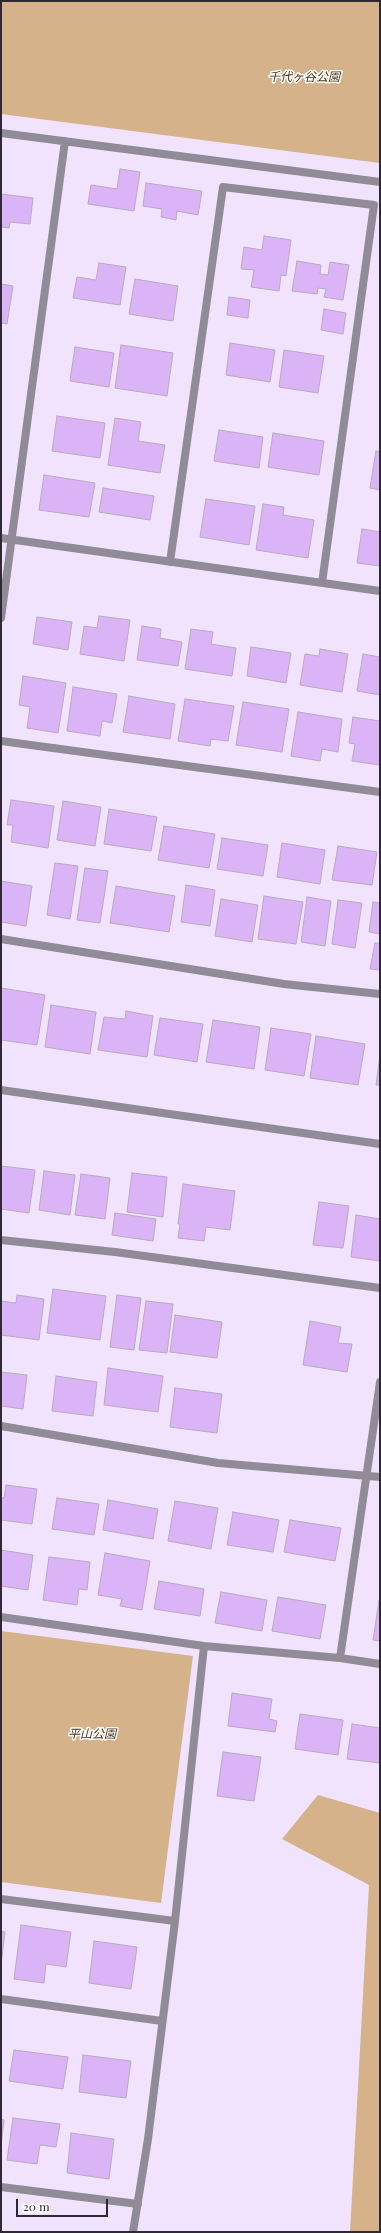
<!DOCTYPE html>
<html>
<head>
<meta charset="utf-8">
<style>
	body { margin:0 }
	#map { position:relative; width:381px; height:2233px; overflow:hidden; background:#f1e3fd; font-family:"Playfair Display",serif }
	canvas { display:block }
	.frame { position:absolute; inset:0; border:2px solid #302935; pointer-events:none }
	.scale { position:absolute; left:16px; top:2199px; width:92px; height:18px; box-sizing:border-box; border:2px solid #302935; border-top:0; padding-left:5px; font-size:12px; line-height:14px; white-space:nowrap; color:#302935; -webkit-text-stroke:3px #fff; paint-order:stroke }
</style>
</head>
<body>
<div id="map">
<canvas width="381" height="2233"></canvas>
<div class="frame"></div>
<div class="scale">20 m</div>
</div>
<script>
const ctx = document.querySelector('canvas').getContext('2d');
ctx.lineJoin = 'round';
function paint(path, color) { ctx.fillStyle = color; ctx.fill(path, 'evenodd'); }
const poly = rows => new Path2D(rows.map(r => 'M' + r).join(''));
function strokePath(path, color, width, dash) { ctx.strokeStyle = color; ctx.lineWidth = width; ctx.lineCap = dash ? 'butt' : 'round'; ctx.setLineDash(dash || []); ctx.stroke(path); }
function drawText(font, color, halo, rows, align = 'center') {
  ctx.font = font + ' "Playfair Display","Noto Sans JP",serif'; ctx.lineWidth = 3; ctx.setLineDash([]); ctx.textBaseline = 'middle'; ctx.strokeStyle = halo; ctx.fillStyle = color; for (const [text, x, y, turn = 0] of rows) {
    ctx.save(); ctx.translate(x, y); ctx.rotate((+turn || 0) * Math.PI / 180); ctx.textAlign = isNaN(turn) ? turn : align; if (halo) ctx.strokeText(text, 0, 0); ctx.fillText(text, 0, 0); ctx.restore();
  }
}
paint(poly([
	[1,1,380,1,380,163,1,114],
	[1,1631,193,1656,161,1903,1,1882],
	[318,1795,380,1813,380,2232,350,2232,369,1885,282,1839]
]), '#d5b28a');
const building = poly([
	[120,169,140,172,134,211,88,204,91,185,117,189,120,169],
	[146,183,202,191,198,215,177,211,176,220,161,217,162,209,143,206,146,183],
	[1,194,33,198,30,224,10,222,9,228,1,227,1,194],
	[264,236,291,240,286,276,281,275,279,291,251,287,254,270,241,269,244,247,262,250,264,236],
	[297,261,321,265,320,274,328,275,330,262,349,265,343,300,324,297,326,289,318,288,317,294,292,291,297,261],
	[99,263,126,267,120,305,73,298,77,277,96,280,99,263],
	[135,279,178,286,173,321,129,314,135,279],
	[1,284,13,286,7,324,1,323,1,284],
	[229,297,250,300,248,318,227,315,229,297],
	[324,309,346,313,343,334,321,330,324,309],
	[230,343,275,350,270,382,226,375,230,343],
	[121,345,173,353,167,396,115,388,121,345],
	[75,347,114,353,109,387,70,381,75,347],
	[284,350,324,356,318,393,279,387,284,350],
	[57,416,105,423,100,458,52,451,57,416],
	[115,418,141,422,138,441,165,445,160,473,108,465,115,418],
	[219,430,263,437,259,468,214,461,219,430],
	[273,433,324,441,319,475,268,467,273,433],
	[376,451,380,452,380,490,370,488,376,451],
	[44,475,95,483,89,517,39,510,44,475],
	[103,488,154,496,150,520,99,512,103,488],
	[206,499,255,506,249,545,200,537,206,499],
	[263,504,284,507,283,515,314,520,308,558,256,550,263,504],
	[362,529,380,532,380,566,357,563,362,529],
	[99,616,130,620,124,661,80,654,84,626,97,628,99,616],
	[37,617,72,622,68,650,33,644,37,617],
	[142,626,161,629,160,638,182,642,178,666,137,660,142,626],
	[191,629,213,632,211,644,236,648,232,676,185,669,191,629],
	[251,647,291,653,286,683,247,676,251,647],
	[320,649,348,654,342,692,300,685,305,654,319,656,320,649],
	[363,654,380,657,380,695,357,691,363,654],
	[23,676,66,683,58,733,27,728,30,707,19,705,23,676],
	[73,687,117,694,112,723,102,721,100,736,67,731,73,687],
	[129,696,175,704,170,739,123,732,129,696],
	[185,699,234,706,228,741,211,739,210,746,178,741,185,699],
	[243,702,289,709,282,752,236,745,243,702],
	[298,712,342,719,338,752,322,749,320,761,291,756,298,712],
	[353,717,380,721,380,765,352,761,355,744,349,743,353,717],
	[11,800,54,806,48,848,11,842,13,825,7,825,11,800],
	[63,801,101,807,95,846,57,840,63,801],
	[109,809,157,817,151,851,104,844,109,809],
	[164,826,215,834,209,868,158,860,164,826],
	[222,838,268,845,263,876,217,869,222,838],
	[282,843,325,850,320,884,277,877,282,843],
	[338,846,377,852,372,885,332,880,338,846],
	[55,863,78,866,70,919,47,915,55,863],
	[85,868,108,871,100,923,77,920,85,868],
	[1,881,32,886,26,926,1,922,1,881],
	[186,885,215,890,210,926,181,922,186,885],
	[116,886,175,896,169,932,110,923,116,886],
	[264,896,303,902,296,944,258,939,264,896],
	[307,897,331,901,325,946,301,942,307,897],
	[221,899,258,905,252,942,215,936,221,899],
	[338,900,362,903,355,948,332,944,338,900],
	[373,902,380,903,380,934,369,932,373,902],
	[375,943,380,943,380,970,370,969,375,943],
	[1,988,45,995,37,1045,1,1040,1,988],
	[51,1005,96,1012,90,1054,45,1047,51,1005],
	[126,1011,153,1016,147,1057,98,1050,104,1017,125,1019,126,1011],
	[160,1018,203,1024,197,1062,154,1055,160,1018],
	[213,1020,260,1027,254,1069,206,1062,213,1020],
	[271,1028,311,1034,304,1076,265,1070,271,1028],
	[316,1036,365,1044,358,1085,310,1078,316,1036],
	[380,1056,380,1085,376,1085,380,1056],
	[1,1166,35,1170,29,1213,1,1209,1,1166],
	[44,1171,75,1175,70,1215,39,1210,44,1171],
	[132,1173,167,1177,163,1217,127,1212,132,1173],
	[81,1174,110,1178,105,1219,75,1215,81,1174],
	[183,1184,235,1191,230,1230,206,1227,204,1241,178,1238,180,1224,178,1224,183,1184],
	[319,1202,349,1206,343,1248,313,1245,319,1202],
	[115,1213,156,1219,153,1241,112,1235,115,1213],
	[356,1215,380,1219,380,1261,351,1257,356,1215],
	[53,1289,106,1296,100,1340,47,1333,53,1289],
	[17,1295,44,1299,39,1340,1,1335,1,1301,16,1303,17,1295],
	[117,1295,141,1298,134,1350,110,1347,117,1295],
	[146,1301,173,1304,167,1353,139,1350,146,1301],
	[175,1315,222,1322,217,1358,170,1352,175,1315],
	[310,1321,341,1327,338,1343,352,1344,347,1372,303,1365,310,1321],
	[108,1368,163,1376,158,1412,104,1405,108,1368],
	[1,1372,27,1375,23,1409,1,1406,1,1372],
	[56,1376,97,1382,93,1416,52,1411,56,1376],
	[175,1388,222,1394,217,1433,170,1427,175,1388],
	[6,1485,37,1489,32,1524,1,1520,1,1497,4,1498,6,1485],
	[57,1498,99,1504,94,1535,52,1529,57,1498],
	[108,1500,158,1509,153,1539,103,1530,108,1500],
	[175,1501,218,1508,211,1549,168,1541,175,1501],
	[233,1512,279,1520,273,1552,227,1545,233,1512],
	[290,1520,341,1528,335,1561,284,1552,290,1520],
	[1,1550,33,1555,28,1590,1,1586,1,1550],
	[105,1553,150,1561,142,1610,120,1606,122,1599,98,1595,105,1553],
	[49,1557,90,1562,87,1590,79,1589,77,1605,43,1600,49,1557],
	[159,1581,204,1589,200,1616,154,1609,159,1581],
	[221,1592,267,1600,262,1631,215,1623,221,1592],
	[278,1597,326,1605,320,1639,272,1631,278,1597],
	[379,1601,380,1601,380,1641,373,1640,379,1601],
	[232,1693,272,1699,269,1719,277,1721,275,1732,228,1726,232,1693],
	[300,1714,343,1720,338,1755,295,1749,300,1714],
	[352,1724,380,1728,380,1763,347,1759,352,1724],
	[223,1752,261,1757,254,1801,217,1796,223,1752],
	[21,1925,71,1932,66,1967,46,1964,44,1983,14,1979,21,1925],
	[1,1931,5,1932,1,1965,1,1931],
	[94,1941,137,1947,131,1989,89,1983,94,1941],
	[14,2050,68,2057,63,2089,9,2081,14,2050],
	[83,2055,131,2061,126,2098,79,2092,83,2055],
	[13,2118,60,2124,56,2147,40,2145,37,2164,7,2160,13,2118],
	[1,2119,4,2120,1,2146,1,2119],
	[71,2133,114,2139,109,2179,67,2173,71,2133]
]);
paint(building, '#dab4f7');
strokePath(building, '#b9a8c6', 1);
strokePath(poly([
	[1,133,380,182],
	[1,538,380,591],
	[170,562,223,187,374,205,322,583],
	[1,618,65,141],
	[1,741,380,792],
	[1,939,284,984,380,994],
	[1,1240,115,1252,380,1288],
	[380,1382,340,1658,380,1664],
	[1,1426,218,1463,380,1477],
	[1,1617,204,1646,340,1658],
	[1,1899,175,1921],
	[1,1999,162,2021],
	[1,2187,138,2204],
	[133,2232,148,2139,175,1921,204,1646]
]), '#918a97', 8);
strokePath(poly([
	[1,1090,380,1144]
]), '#918a97', 8);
drawText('italic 12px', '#4a3519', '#fff', [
	["千代ヶ谷公園",304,77],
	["平山公園",92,1734]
]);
</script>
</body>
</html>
